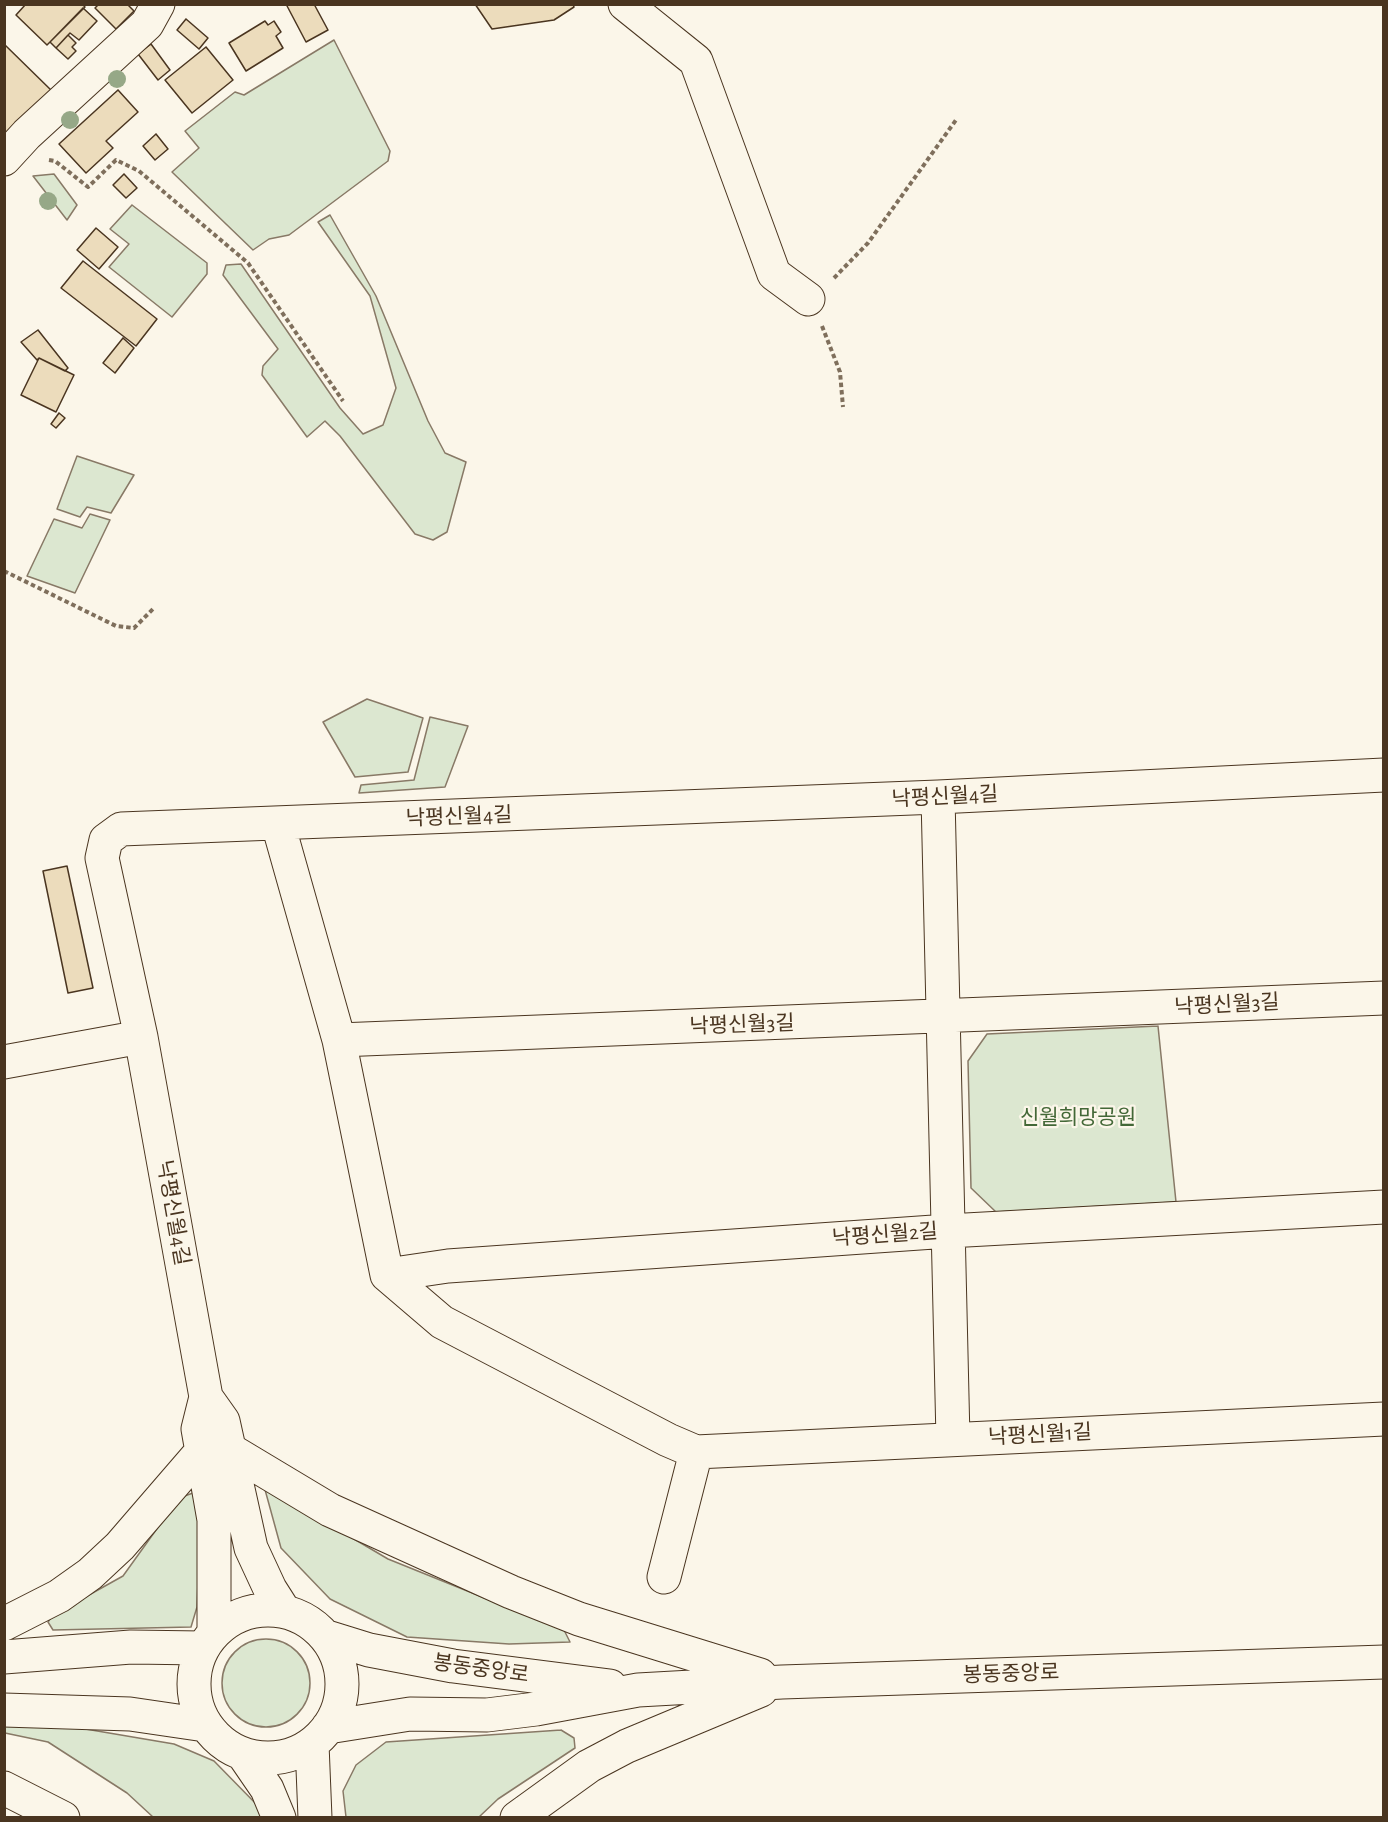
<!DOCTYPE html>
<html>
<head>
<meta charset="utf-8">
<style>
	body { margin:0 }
	#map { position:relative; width:1388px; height:1822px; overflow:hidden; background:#fbf6e9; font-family:"Alegreya Sans",sans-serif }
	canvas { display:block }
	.frame { position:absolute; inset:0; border:6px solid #4a3520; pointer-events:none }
</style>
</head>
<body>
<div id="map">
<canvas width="1388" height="1822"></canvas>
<div class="frame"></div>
</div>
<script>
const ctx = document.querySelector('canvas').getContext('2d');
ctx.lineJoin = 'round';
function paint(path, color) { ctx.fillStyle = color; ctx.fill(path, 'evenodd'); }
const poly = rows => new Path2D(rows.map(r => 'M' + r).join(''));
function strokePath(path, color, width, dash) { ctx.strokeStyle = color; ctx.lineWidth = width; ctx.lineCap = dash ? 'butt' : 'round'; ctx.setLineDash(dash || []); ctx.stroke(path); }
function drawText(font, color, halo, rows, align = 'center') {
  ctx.font = font + ' "Alegreya Sans","Noto Sans KR",sans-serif'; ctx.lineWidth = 4.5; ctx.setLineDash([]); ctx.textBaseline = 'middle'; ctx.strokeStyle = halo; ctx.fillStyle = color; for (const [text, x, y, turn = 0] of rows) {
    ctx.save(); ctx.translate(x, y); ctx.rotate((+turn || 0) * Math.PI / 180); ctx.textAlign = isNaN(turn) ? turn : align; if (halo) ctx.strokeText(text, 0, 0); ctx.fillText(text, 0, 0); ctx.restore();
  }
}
const green = poly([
	[334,40,390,151,388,161,289,235,269,239,253,250,172,172,199,148,185,131,235,92,244,95,334,40],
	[54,174,77,205,67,220,33,176,54,174],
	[132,205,207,263,207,274,172,317,109,267,129,244,110,229,132,205],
	[330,215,376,296,428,421,445,453,466,462,447,532,433,540,415,534,340,436,325,421,307,437,262,375,263,366,278,349,223,275,226,265,241,264,340,408,363,434,383,425,396,388,370,296,318,222,330,215],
	[77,456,134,475,111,513,87,507,80,517,57,509,77,456],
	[90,514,110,520,75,593,27,576,54,519,82,528,90,514],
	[367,699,423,718,408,772,355,777,323,722,367,699],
	[430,717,468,726,445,787,359,793,361,785,414,780,430,717],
	[1158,1026,1176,1202,996,1212,971,1188,968,1061,987,1034,1158,1026],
	[264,1486,388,1559,564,1630,570,1642,509,1644,407,1637,330,1599,281,1548,264,1486],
	[193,1493,201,1505,197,1607,191,1627,53,1630,48,1622,53,1615,123,1576,179,1498,193,1493],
	'222 1683a44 44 0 1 1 88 0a44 44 0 1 1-88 0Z',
	[5,1722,56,1724,174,1744,214,1761,261,1809,264,1817,153,1817,127,1793,48,1742,5,1733,5,1722],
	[561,1730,574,1738,575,1748,498,1799,479,1817,346,1817,343,1791,356,1765,386,1742,561,1730]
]);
paint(green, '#dce7d0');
strokePath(green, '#887966', 1.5);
const building = poly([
	[26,4,82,4,85,7,47,45,16,15,26,4],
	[99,4,127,4,134,11,116,29,95,8,99,4],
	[286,4,314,4,328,30,306,42,286,4],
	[475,4,573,4,574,7,554,20,492,29,475,4],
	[83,8,97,21,79,40,70,33,56,48,50,42,83,8],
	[186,19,208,38,199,49,177,30,186,19],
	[265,21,268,25,274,21,281,32,276,36,283,48,246,71,229,43,265,21],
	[68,35,76,43,72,47,76,51,68,59,56,48,68,35],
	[4,44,53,92,4,142,4,44],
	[151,44,170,70,158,80,138,54,151,44],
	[206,47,233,80,192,113,165,80,206,47],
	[118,90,138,112,106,141,113,148,86,173,59,144,118,90],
	[156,134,168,149,155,160,143,146,156,134],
	[124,174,137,188,126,198,113,185,124,174],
	[96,228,118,247,99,269,77,250,96,228],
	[83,261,157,319,136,346,61,288,83,261],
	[38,330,68,368,65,371,39,358,37,360,21,342,38,330],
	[123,338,134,348,115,373,103,363,123,338],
	[39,358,74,375,56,412,21,395,39,358],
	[59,413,65,418,56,428,51,424,59,413],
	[67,866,93,988,68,993,43,871,67,866]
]);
paint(building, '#ecdcbc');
strokePath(building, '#4a3520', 1.5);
const minor = poly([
	[625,4,696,61,774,274,808,299],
	[4,159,27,134,147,24,158,4],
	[938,797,953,1439],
	[278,824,339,1040],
	[4,1062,141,1037],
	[387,1275,339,1040,1384,998],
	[387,1275,442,1322,668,1440,696,1452,1384,1419],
	[387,1275,448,1266,948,1231,1384,1207],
	[206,1397,223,1421,251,1548,270,1589,284,1611],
	[230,1450,330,1510,511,1592,579,1619,760,1675],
	[664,1577,696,1452],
	'194 1684a74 74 0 1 1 148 0a74 74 0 1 1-148 0Z',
	[4,1624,59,1596,90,1574,120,1546,202,1451],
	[214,1632,214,1520,198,1429,206,1397,141,1037,102,858,106,840,121,829,938,797,1384,775],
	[327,1637,369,1650,453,1666,610,1686],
	[4,1657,131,1647,202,1648],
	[4,1710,130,1714,205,1725],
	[328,1727,410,1714,487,1715,536,1709,638,1690,782,1682,1384,1662],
	[312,1744,315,1818],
	[243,1754,267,1789,279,1818],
	[4,1788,63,1818],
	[517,1818,589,1766,627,1746,761,1690]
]);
strokePath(minor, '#4a3520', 35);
strokePath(poly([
	[49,160,55,161,88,187,116,160,139,171,248,263,343,401],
	[834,278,868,243,956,120],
	[822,326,840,372,843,407],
	[4,571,116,626,134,628,154,608]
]), '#7f6f5c', 4, [4.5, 3]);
strokePath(minor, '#fbf6e9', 33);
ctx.fillStyle = '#96a887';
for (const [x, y] of [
	[117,79],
	[70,120],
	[48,201]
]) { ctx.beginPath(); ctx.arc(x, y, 9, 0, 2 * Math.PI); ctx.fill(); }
drawText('21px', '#4a3520', '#fbf6e9', [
	["낙평신월4길",945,797,-3],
	["낙평신월4길",459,817,-2],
	["낙평신월3길",1227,1005,-3],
	["낙평신월3길",742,1025,-2],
	["낙평신월4길",173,1213,80],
	["낙평신월2길",885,1235,-4],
	["낙평신월1길",1040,1435,-3],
	["봉동중앙로",481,1669,8],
	["봉동중앙로",1011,1674,-2]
]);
drawText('21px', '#436837', '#fbf6e9', [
	["신월희망공원",1078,1118]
]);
</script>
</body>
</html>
